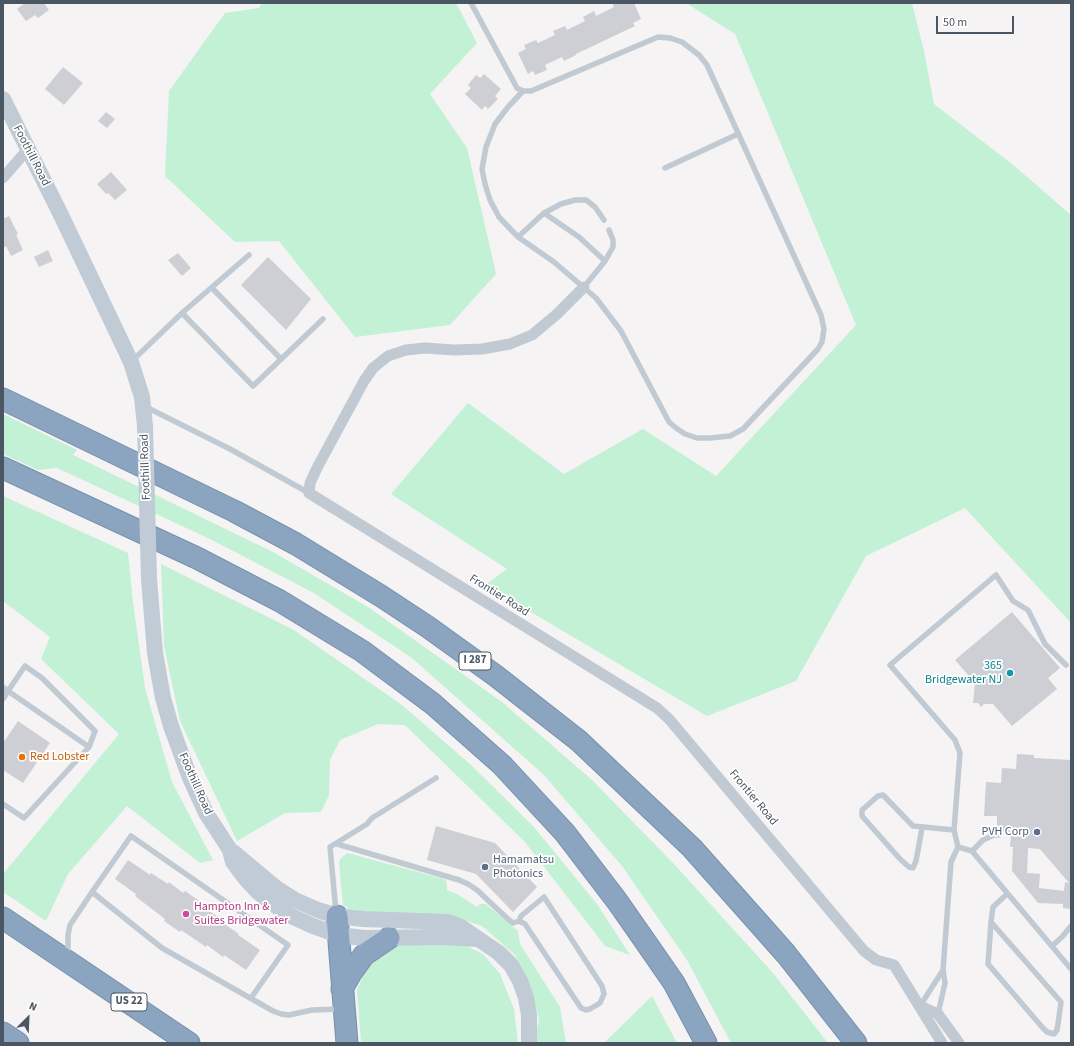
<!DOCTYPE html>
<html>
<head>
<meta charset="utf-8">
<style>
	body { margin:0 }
	#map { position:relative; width:1074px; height:1046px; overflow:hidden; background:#f5f3f3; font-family:"Source Sans 3",sans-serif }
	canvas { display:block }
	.frame { position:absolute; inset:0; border:4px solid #4a5661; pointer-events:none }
	.north { position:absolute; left:8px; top:998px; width:40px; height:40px; -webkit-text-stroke:3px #fff; paint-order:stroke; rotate:24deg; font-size:11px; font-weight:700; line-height:16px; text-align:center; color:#4a5661 }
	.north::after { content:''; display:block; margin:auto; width:14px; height:18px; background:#4a5661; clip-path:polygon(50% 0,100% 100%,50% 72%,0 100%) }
	.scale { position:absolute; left:936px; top:16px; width:78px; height:18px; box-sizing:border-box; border:2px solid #4a5661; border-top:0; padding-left:5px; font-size:12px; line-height:14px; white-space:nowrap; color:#4a5661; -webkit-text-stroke:3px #fff; paint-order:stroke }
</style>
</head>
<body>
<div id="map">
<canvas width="1074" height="1046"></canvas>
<div class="frame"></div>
<div class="north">N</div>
<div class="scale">50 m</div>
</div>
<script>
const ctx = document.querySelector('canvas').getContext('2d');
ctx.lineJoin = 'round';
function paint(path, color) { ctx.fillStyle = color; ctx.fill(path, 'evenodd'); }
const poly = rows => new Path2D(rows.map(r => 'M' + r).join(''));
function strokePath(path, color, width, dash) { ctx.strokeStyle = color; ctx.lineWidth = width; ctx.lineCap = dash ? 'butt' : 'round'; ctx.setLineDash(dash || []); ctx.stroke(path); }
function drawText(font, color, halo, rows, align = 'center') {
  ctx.font = font + ' "Source Sans 3",sans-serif'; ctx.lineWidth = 3.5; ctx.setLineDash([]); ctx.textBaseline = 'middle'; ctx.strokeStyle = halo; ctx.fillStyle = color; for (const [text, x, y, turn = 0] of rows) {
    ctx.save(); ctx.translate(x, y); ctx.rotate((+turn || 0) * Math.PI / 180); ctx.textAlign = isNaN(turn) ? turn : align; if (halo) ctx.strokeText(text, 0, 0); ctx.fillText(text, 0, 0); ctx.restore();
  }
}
paint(poly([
	[262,3,456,3,477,43,430,94,467,148,496,274,450,325,355,337,279,241,235,242,165,176,169,91,225,13,259,8],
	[686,3,912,3,924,51,934,104,1012,164,1071,215,1071,623,965,508,866,556,796,681,707,716,485,585,507,569,391,494,468,403,564,474,643,429,716,476,856,325,735,34],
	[3,414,77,450,73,455,273,552,368,607,502,702,592,780,673,863,773,973,828,1043,731,1043,687,960,622,866,544,775,412,658,314,593,210,539,57,468,38,470,3,454],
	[3,496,128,553,133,602,145,688,172,782,213,860,200,863,127,806,68,874,46,921,3,892,3,874,119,734,41,659,50,637,3,601],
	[161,564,294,630,402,705,471,765,533,826,597,904,630,955,605,946,525,842,405,725,378,724,340,740,330,760,329,795,321,812,285,813,237,841,180,721,164,646],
	[347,853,444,879,446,881,447,885,447,890,457,894,477,907,480,904,486,904,518,931,520,944,560,1007,566,1043,534,1043,539,1019,529,983,515,955,482,926,460,919,358,914,358,910,348,909,346,906,343,907,339,861,341,858],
	[397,942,459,942,483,954,500,974,514,1009,518,1043,361,1043,357,990,365,971,379,953],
	[652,996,677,1043,604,1043]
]), '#c3f1d5');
paint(poly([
	[25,3,44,3,49,10,38,18,35,15,26,21,17,9],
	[612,3,634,3,641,19,633,23,635,26,576,54,576,55,564,61,562,57,545,65,547,70,535,75,533,71,528,74,518,53,526,49,524,45,536,40,538,43,555,35,553,31,565,26,567,30,585,21,583,17,594,11,596,16,614,7],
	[63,67,83,83,64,105,45,89],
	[484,74,501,89,495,96,498,99,488,109,485,106,482,110,465,94,471,88,468,85,476,75,480,78],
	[106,112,115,119,107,128,98,121],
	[111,172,127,190,115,200,108,193,106,194,97,184],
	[9,216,18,234,16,235,23,250,11,256,6,246,3,248,3,219],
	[48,250,53,261,39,267,34,257],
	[178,253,191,268,182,276,168,260],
	[268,257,311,299,286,330,241,285],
	[1012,612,1060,668,1048,678,1057,689,1012,726,993,704,984,704,981,707,978,703,973,703,975,683,955,660],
	[18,721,50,743,23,783,3,770,3,743],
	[1017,754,1034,755,1034,758,1071,760,1071,909,1063,908,1063,904,1038,903,1012,871,1013,847,1010,847,1011,832,997,831,997,816,984,816,986,782,1001,783,1002,768,1016,769],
	[1028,848,1040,849,1069,883,1065,882,1064,891,1039,888,1040,874,1027,873],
	[436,826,495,843,537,887,513,912,476,874,427,860],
	[128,860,150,875,151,873,168,884,169,882,183,893,185,891,201,902,199,904,224,921,223,923,239,934,238,935,260,950,246,970,224,955,223,957,207,945,206,947,181,930,180,932,164,921,165,919,135,896,136,894,115,879]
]), '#cdcfd5');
const highway = poly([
	[3,399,234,511,296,544,381,596,428,627,496,676,579,741,692,848,786,954,856,1043],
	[3,468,197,558,280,601,362,651,433,704,502,765,565,833,617,901,647,944,674,983,706,1043],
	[337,916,347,1043],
	[3,918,189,1043],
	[342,989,351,973,364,955,389,938],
	[3,1033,18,1043]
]);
strokePath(highway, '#7690ad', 23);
strokePath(poly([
	[471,3,517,88,523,91,531,91,658,37,670,38,682,42,699,55,707,65,821,315,824,329,822,342,818,349,743,429,730,436,710,438,697,438,685,434,676,428,669,422,621,331,596,298,554,262,518,237,499,217,490,200,485,184,482,169,486,147,495,124,508,107,523,91],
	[665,168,738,134],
	[544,213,579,237,605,261],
	[518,237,544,213,561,204,575,200,586,200,595,207,604,220],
	[584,287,605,261,613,247,613,240,609,230],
	[212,288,281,359],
	[182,313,249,255],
	[133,360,182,313,253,386,323,319],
	[146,407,230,449,309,493],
	[3,687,8,691,25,666,42,678,95,731,89,747,24,818,3,804],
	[3,699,8,691,89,747],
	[922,828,916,861,913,868,909,867,900,859,862,816,862,810,878,796,883,795,913,826,954,830],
	[337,844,459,880,468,884,477,890,509,920,513,923,519,921,525,924,581,1008,586,1010,590,1009,600,1003,604,994,602,986,544,897,521,916,519,921],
	[958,847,972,851,1071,969],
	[972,851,983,840,994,835,999,835],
	[336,912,330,847,367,824,372,818,436,778],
	[991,922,988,964,1042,1027,1047,1032,1054,1034,1057,1030,1058,1024,1061,1002,991,922,993,907,1007,894],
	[1052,946,1062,937,1071,926],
	[68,955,68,935,70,925,92,892],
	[251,998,288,945,131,836,92,892,162,948,273,1011,281,1014,289,1015,312,1010,340,1009],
	[920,1006,943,970],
	[938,1014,945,983,943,970,951,862,958,847,954,830,960,753,955,740,890,665,996,575,1013,601,1028,610,1045,644,1066,665]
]), '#c1cad2', 5.5);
strokePath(poly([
	[3,178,28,149],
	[584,287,556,315,532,335,510,344,482,349,454,350,425,348,406,350,388,356,373,368,364,381,318,466,310,483,309,493,657,708,669,719,864,951,876,960,894,965,942,1043],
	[920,1006,938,1014,959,1043]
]), '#c1cad2', 11);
strokePath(poly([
	[3,99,61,215,131,362,142,397,145,426],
	[149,579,155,653,163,698,171,726,190,778,206,813,230,850,233,862,245,878,258,892,273,904,289,915,313,926,338,935,364,938,447,937,478,939],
	[233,852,276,888,295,900,318,910,337,916,363,919,448,922,461,927,499,953,511,965,520,981,526,998,529,1015,529,1043]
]), '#c1cbd6', 16);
strokePath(highway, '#8ba5c1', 21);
strokePath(poly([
	[145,426,149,579]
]), '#c1cbd6', 16);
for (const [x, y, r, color] of [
	[1010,673,4,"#0f9aa8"],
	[22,757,4,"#e8710a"],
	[1037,832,4,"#5c6f8a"],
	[485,867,4,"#5c6f8a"],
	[186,914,4,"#d1479c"]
]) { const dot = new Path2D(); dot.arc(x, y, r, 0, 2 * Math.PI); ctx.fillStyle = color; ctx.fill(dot); strokePath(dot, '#fff', 1.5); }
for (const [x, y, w] of [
	[475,661,32],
	[129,1002,36]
]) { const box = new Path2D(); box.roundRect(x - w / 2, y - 9, w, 18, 3); ctx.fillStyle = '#fff'; ctx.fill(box); strokePath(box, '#4a5661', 1); }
drawText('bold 11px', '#4a5661', null, [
	["I 287",475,661],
	["US 22",129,1002]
]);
drawText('12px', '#4a5661', '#fff', [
	["Foothill Road",31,156,63],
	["Foothill Road",146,467,-92],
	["Frontier Road",499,596,32],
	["Foothill Road",195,784,66],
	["Frontier Road",753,798,50]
]);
drawText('12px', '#0d838f', '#fff', [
	["365",1002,666],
	["Bridgewater NJ",1002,680]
], 'right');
drawText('12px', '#c56008', '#fff', [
	["Red Lobster",30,757]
], 'left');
drawText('12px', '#4e5e75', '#fff', [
	["PVH Corp",1029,832],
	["Hamamatsu",493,860,"left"],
	["Photonics",493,874,"left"]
], 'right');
drawText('12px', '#b23c85', '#fff', [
	["Hampton Inn &",194,907],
	["Suites Bridgewater",194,921]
], 'left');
</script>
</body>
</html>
